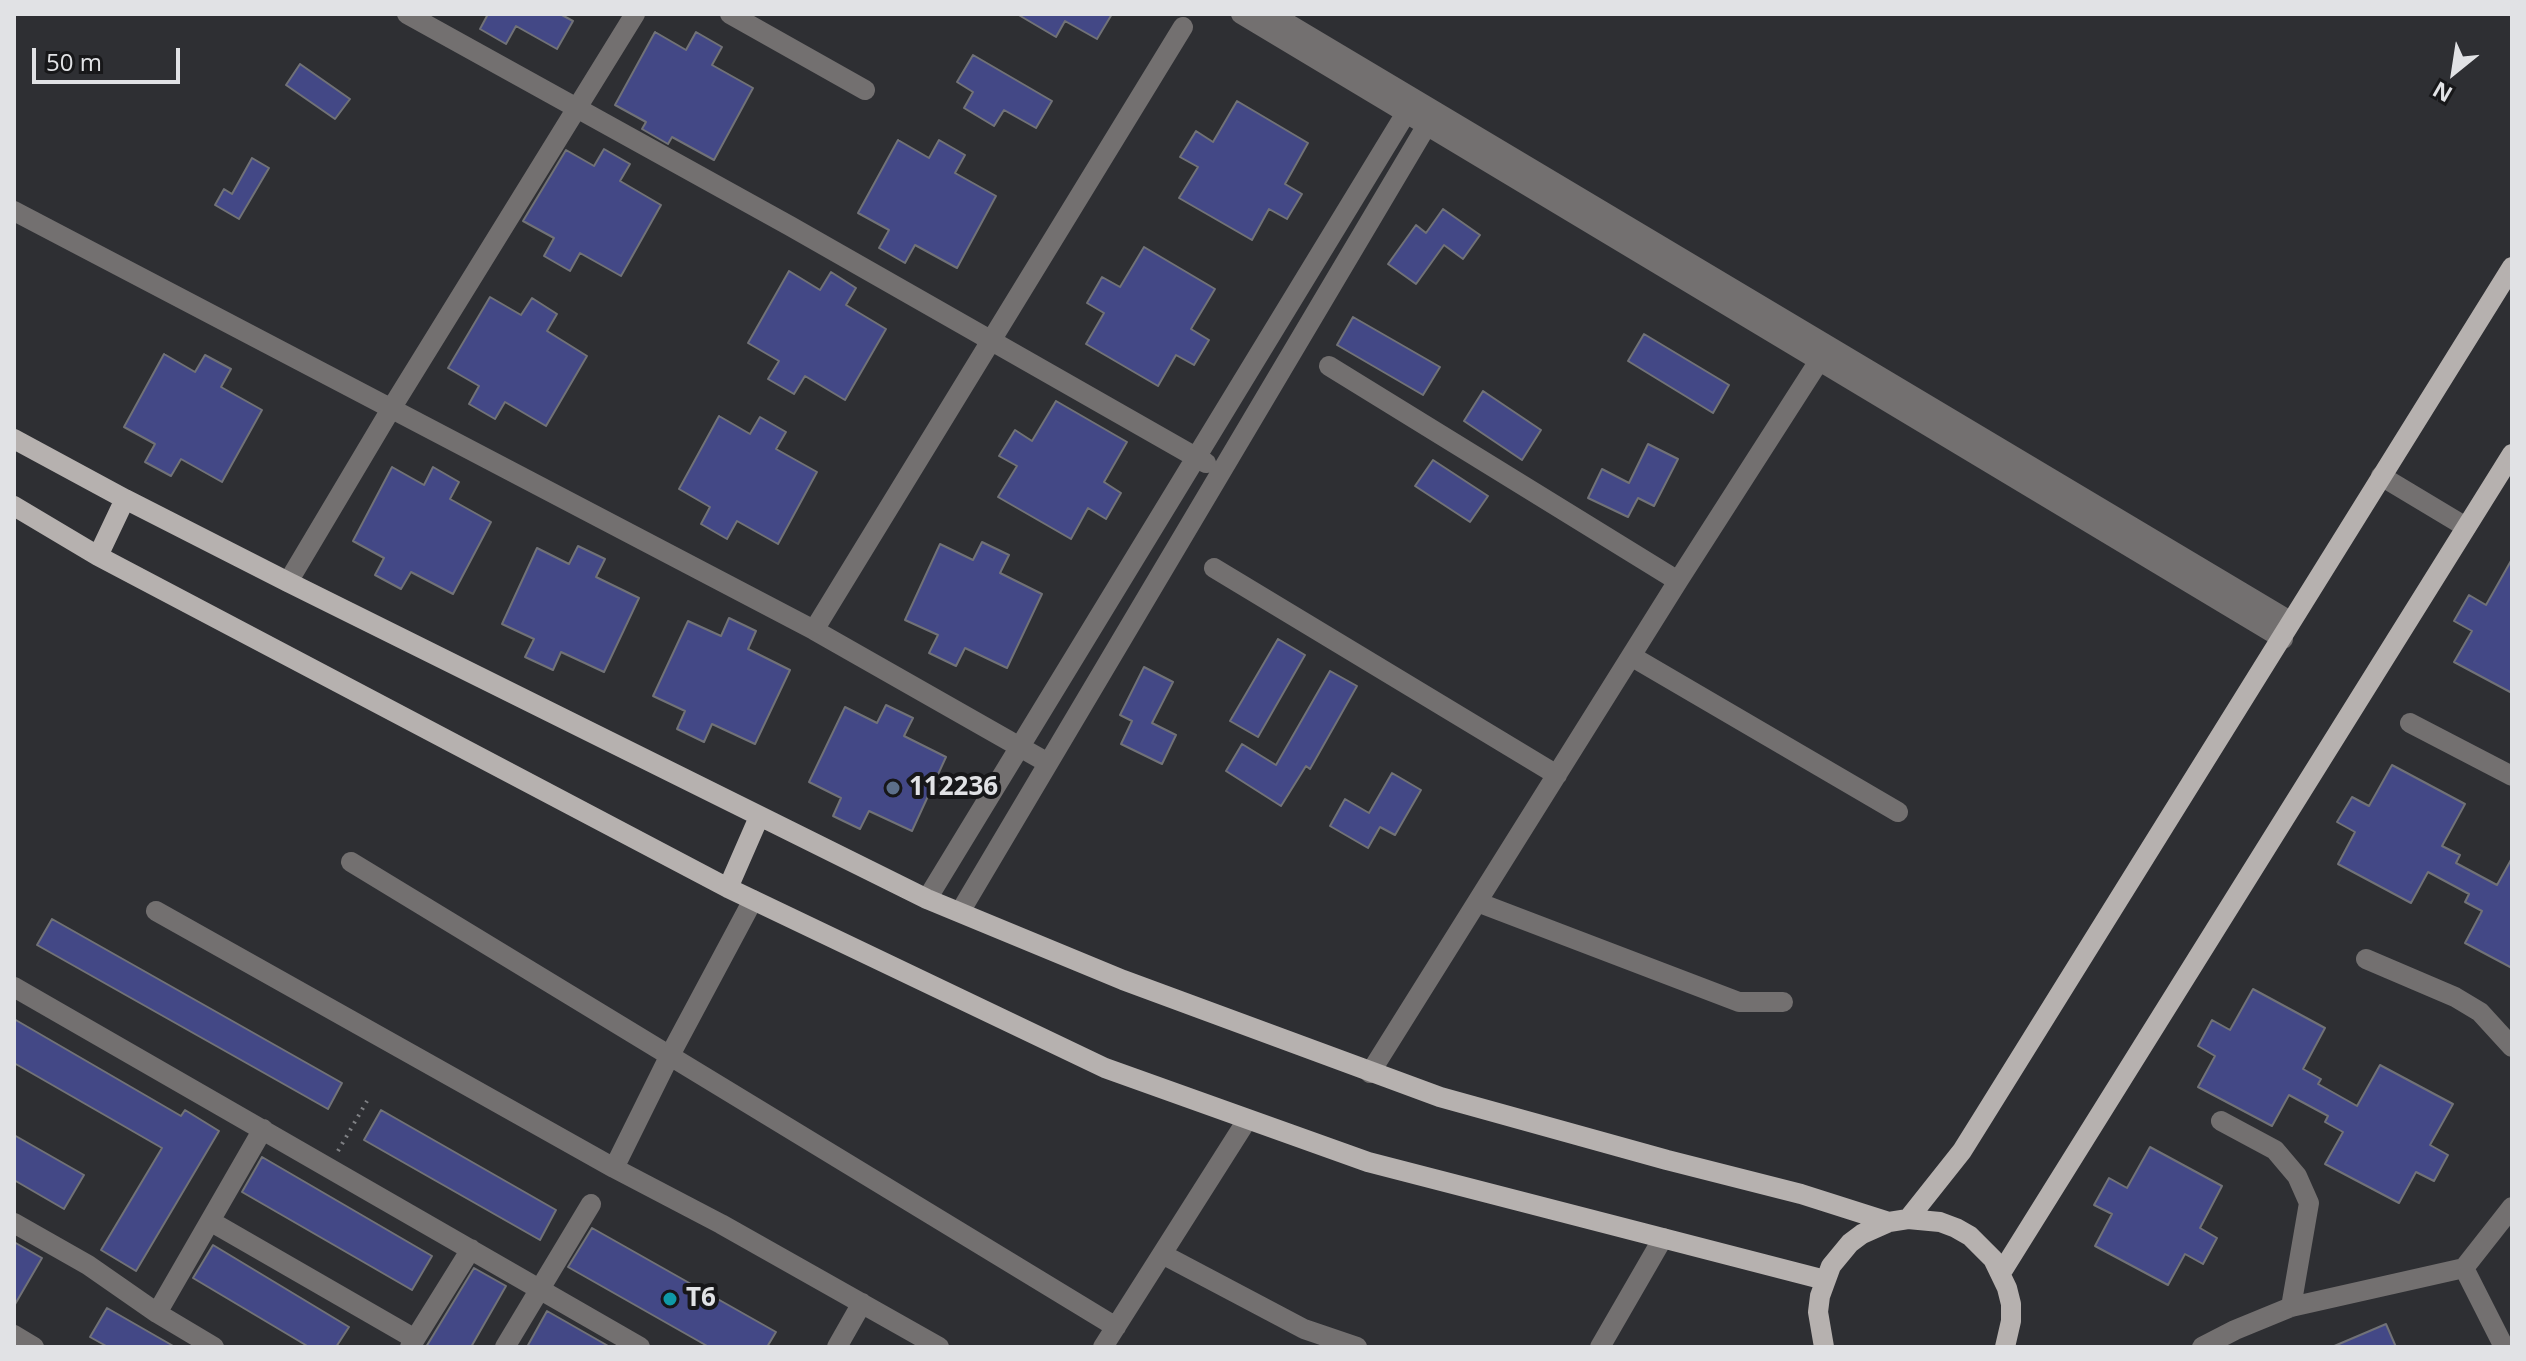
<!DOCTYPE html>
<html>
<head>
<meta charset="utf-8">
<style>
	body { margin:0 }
	#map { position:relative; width:2526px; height:1361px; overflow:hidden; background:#2e2f33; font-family:"Open Sans",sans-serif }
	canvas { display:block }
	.frame { position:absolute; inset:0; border:16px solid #e1e2e5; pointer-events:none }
	.north { position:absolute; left:2414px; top:32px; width:80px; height:80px; -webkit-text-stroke:6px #171719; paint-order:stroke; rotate:210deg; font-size:22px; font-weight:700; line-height:32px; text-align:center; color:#e1e2e5 }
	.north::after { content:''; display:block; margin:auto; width:28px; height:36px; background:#e1e2e5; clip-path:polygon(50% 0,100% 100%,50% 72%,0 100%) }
	.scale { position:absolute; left:32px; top:48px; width:148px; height:36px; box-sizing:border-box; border:4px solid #e1e2e5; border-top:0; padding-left:10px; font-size:24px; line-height:28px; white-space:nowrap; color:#e1e2e5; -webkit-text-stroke:6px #171719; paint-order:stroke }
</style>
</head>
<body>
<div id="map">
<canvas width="2526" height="1361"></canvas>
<div class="frame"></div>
<div class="north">N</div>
<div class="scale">50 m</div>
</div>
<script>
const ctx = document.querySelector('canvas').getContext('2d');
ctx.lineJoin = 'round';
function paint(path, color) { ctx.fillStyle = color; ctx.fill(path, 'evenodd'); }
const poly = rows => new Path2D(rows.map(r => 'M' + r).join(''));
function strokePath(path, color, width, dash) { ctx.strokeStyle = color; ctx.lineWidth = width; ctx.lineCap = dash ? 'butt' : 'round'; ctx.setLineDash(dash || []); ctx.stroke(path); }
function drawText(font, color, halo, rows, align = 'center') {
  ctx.font = font + ' "Open Sans",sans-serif'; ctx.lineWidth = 8; ctx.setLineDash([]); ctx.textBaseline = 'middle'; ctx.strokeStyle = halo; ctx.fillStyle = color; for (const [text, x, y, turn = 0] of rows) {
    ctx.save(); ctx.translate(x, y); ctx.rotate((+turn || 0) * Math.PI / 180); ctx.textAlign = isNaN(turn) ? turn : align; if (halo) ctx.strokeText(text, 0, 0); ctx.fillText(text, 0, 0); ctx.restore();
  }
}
const building = poly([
	[488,14,560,14,573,21,557,49,516,26,506,44,480,29,488,14],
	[1017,14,1112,14,1097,39,1065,21,1056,37,1017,14],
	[655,32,686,50,696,32,722,47,712,65,753,88,714,160,672,137,668,144,642,129,646,122,615,105,655,32],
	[973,55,1052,101,1036,128,1004,110,994,126,964,108,973,92,957,82,973,55],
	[300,64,350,99,335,119,286,85,300,64],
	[1237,101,1308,143,1285,184,1302,194,1287,219,1269,209,1252,240,1179,198,1198,167,1180,157,1196,131,1213,142,1237,101],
	[898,140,929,158,939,140,965,155,955,173,996,196,957,268,915,245,905,263,879,248,889,230,858,213,898,140],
	[604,149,630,164,620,181,661,205,621,276,580,253,570,271,544,256,554,238,523,221,566,150,594,166,604,149],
	[252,158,269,168,239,219,215,205,224,189,232,194,252,158],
	[1443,209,1480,235,1463,259,1444,245,1416,284,1388,264,1416,225,1426,233,1443,209],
	[1144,247,1215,289,1191,329,1209,340,1194,365,1176,355,1158,386,1086,344,1104,313,1087,303,1102,277,1120,287,1144,247],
	[789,271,820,290,831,272,856,288,846,305,886,329,845,400,805,376,794,394,768,379,779,361,748,343,789,271],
	[490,297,521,315,532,298,557,314,547,331,587,356,546,426,505,402,495,419,469,404,479,386,448,368,490,297],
	[1353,317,1440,367,1423,395,1337,345,1353,317],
	[1644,334,1729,385,1713,413,1628,361,1644,334],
	[164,354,195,372,205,355,231,369,221,387,262,410,222,482,181,459,171,476,145,462,155,444,124,427,164,354],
	[1483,391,1541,430,1522,460,1464,421,1483,391],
	[1056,401,1127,442,1104,482,1121,493,1106,519,1088,508,1071,539,998,497,1017,466,999,456,1015,430,1032,441,1056,401],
	[719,416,750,434,760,417,786,432,776,449,817,472,778,544,737,521,727,539,701,524,710,507,679,489,719,416],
	[1648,444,1678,459,1654,506,1638,498,1628,517,1588,498,1602,469,1629,483,1648,444],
	[1433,460,1488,496,1470,522,1415,486,1433,460],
	[392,467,424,485,433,467,459,482,450,499,491,522,453,594,411,572,401,589,375,575,384,558,353,541,392,467],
	[982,542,1009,555,1000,573,1042,594,1007,668,965,648,956,666,929,653,938,635,905,620,940,544,973,560,982,542],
	[578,546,605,559,596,577,639,598,604,672,561,652,553,670,525,657,534,639,502,624,537,548,569,564,578,546],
	[2512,559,2512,693,2454,662,2472,631,2454,621,2469,595,2486,605,2512,559],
	[729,618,756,631,748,649,790,670,755,744,712,724,704,742,677,729,685,711,653,696,688,621,721,636,729,618],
	[1278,639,1305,655,1258,737,1230,721,1278,639],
	[1144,667,1173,682,1152,723,1176,735,1162,764,1121,744,1132,721,1120,715,1144,667],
	[1330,671,1357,686,1310,769,1306,766,1281,806,1226,771,1242,744,1276,765,1330,671],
	[886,705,913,718,904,736,946,757,912,831,869,811,860,829,833,816,841,798,809,782,845,707,877,723,886,705],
	[2392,765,2465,804,2442,846,2460,855,2456,863,2497,885,2512,858,2512,968,2465,943,2482,911,2465,902,2469,894,2428,872,2411,903,2338,864,2355,832,2337,822,2352,797,2369,806,2392,765],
	[1392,773,1421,790,1395,835,1380,827,1368,848,1330,826,1345,799,1369,813,1392,773],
	[52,919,342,1083,328,1109,37,945,52,919],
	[2253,989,2325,1028,2303,1069,2321,1079,2318,1084,2357,1106,2380,1065,2453,1104,2430,1145,2448,1155,2434,1181,2416,1172,2399,1203,2325,1164,2343,1132,2325,1122,2328,1116,2289,1095,2272,1126,2198,1087,2215,1056,2198,1046,2212,1020,2230,1030,2253,989],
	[14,1019,181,1116,185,1110,219,1131,136,1271,101,1250,162,1148,14,1063,14,1019],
	[381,1110,556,1210,540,1240,364,1140,381,1110],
	[14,1135,84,1175,64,1209,14,1180,14,1135],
	[2150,1147,2222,1186,2200,1228,2217,1238,2203,1264,2185,1254,2168,1285,2095,1246,2112,1214,2094,1205,2109,1178,2127,1188,2150,1147],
	[262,1157,432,1256,412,1290,242,1192,262,1157],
	[592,1228,776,1332,767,1347,709,1347,568,1267,592,1228],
	[14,1242,42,1258,14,1306,14,1242],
	[213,1245,349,1327,336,1347,309,1347,193,1278,213,1245],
	[474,1268,506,1286,471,1347,426,1347,474,1268],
	[107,1308,175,1347,108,1347,90,1337,107,1308],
	[547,1311,610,1347,527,1347,547,1311],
	[2386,1324,2396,1347,2332,1347,2386,1324]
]);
paint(building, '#434886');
strokePath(building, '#717277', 2);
strokePath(poly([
	[338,1151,367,1101]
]), '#7f8084', 4, [2, 6]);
strokePath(poly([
	[407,14,790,226,1206,463],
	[730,14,865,90],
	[1241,14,2283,639],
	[1272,14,2290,621],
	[14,211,814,630,1048,763],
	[1329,366,1678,581],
	[2381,476,2466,527],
	[1214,568,1557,775],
	[288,582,391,409,635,14],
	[814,630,1183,27],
	[1631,656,1898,812],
	[2410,723,2512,776],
	[351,862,1116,1327],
	[927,899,1406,113,1423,104,1427,125,960,912],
	[1477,902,1739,1002,1783,1002],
	[156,911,614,1168,721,1224,939,1347],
	[2366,959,2455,997,2480,1012,2512,1047],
	[14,987,640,1347],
	[1370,1073,1678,581,1819,361],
	[2221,1121,2275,1150,2297,1176,2309,1203,2291,1307],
	[614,1168,669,1057,753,900],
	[210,1221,415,1339,410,1347],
	[14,1223,88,1265,157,1313,214,1347],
	[1162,1254,1304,1329,1357,1347],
	[2464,1268,2504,1347],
	[157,1313,263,1129],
	[14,1335,34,1347],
	[415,1339,471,1249],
	[505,1347,591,1204],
	[837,1347,862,1303],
	[1103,1347,1247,1120],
	[1600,1347,1663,1238],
	[2202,1347,2235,1330,2291,1307,2464,1268,2512,1207]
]), '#737070', 20);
strokePath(poly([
	[14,439,125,499,288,582,927,899,1123,980,1440,1097,1667,1160,1801,1194,1889,1222],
	[14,506,98,556,728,888,1105,1068,1368,1162,1825,1280],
	[98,556,125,499],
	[728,888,759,817],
	[1908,1219,1962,1151,1982,1119,2512,267],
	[2001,1273,2512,454],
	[1824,1347,1818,1312,1820,1296,1831,1266,1850,1243,1862,1234,1889,1222,1908,1219,1940,1222,1956,1228,1970,1236,1993,1259,2007,1288,2011,1304,2011,1321,2005,1347]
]), '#b6b1af', 20);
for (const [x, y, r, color] of [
	[893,788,8,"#5c6f8a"],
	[670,1299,8,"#0f9aa8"]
]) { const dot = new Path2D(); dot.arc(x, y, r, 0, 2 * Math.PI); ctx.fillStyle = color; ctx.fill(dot); strokePath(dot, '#171719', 3); }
drawText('bold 26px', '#e1e2e5', '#171719', [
	["112236",909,788],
	["T6",686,1299]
], 'left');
</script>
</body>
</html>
